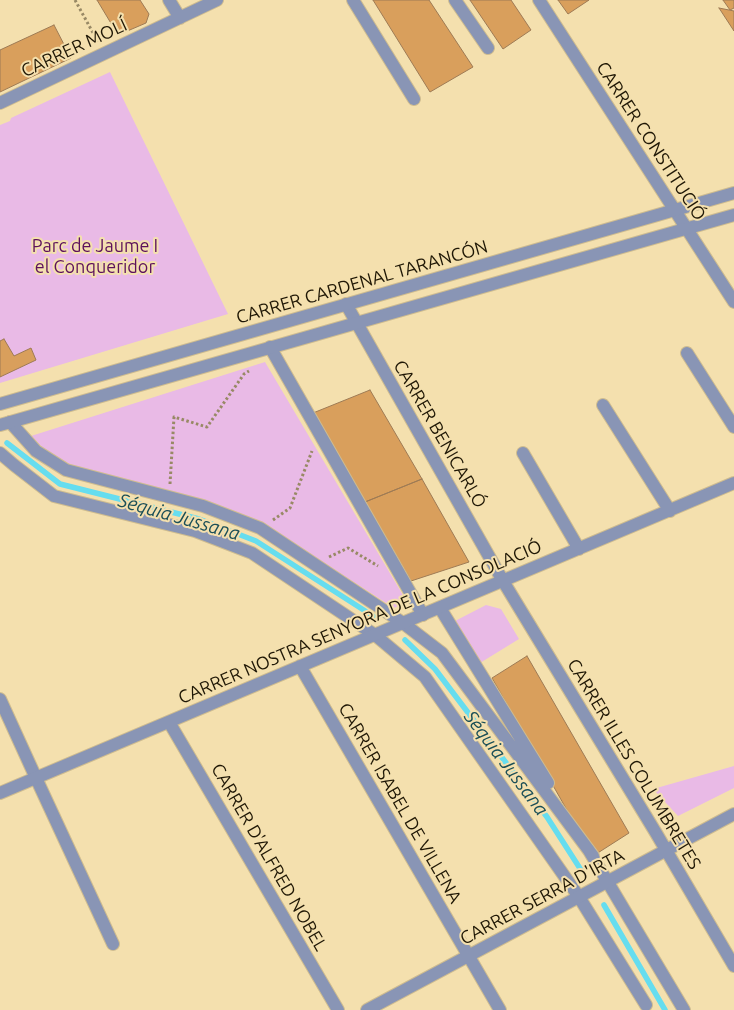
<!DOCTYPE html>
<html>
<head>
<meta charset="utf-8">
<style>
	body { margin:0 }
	canvas { display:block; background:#f4e0ae }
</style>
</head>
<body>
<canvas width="734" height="1010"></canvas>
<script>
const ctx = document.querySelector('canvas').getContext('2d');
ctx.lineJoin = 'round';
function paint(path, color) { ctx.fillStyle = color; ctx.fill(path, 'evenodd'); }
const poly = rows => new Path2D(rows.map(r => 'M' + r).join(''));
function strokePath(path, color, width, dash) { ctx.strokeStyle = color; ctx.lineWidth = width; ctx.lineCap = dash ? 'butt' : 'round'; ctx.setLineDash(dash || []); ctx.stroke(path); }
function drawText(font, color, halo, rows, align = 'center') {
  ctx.font = font + ' Ubuntu,sans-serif'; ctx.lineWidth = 4; ctx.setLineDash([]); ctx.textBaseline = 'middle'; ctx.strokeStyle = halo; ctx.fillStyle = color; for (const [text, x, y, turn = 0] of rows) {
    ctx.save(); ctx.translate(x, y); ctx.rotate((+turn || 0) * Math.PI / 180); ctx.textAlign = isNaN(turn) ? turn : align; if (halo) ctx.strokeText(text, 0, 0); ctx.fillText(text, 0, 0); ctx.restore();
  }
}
paint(poly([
	[110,72,228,314,0,383,0,125,10,121,11,118],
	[265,362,407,602,394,608,299,547,69,464,45,450,31,436],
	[486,605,501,609,519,639,480,663,455,621],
	[734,766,734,788,678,816,653,789]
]), '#e9bae6');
strokePath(poly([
	[7,443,60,484,199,519,256,541,373,616],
	[405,640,435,669,547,817,581,870],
	[604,905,665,1010]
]), '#66ddef', 5.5);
const building = poly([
	[97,0,140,0,149,14,146,23,118,35,97,0],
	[373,0,429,0,473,67,430,92,373,0],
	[470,0,511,0,531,30,503,49,470,0],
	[558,0,589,0,568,14,558,0],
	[723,0,734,0,734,8,730,10,723,0],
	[719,8,734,11,734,31,719,8],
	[54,25,71,58,0,92,0,50,54,25],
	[4,339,14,356,31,348,36,360,0,377,0,341,4,339],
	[370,390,422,479,365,502,313,413,370,390],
	[422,479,469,562,411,581,365,502,422,479],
	[527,656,629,833,593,856,492,678,527,656]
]);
paint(building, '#d99f5c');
strokePath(building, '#9e7b55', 1);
const pedestrian = poly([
	[270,347,423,615],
	[10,422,36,451,66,470,203,506,260,528,403,623,442,653,593,856],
	[0,453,14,465,54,496,195,531,252,553,375,635,425,677,579,897,646,1005],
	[440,608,548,783],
	[0,699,36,778],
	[588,849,684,1010]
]);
const minor = poly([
	[169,0,180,18],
	[353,0,414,99],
	[455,0,488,48],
	[539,0,734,302],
	[0,103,217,0],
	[346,304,503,581,656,833,734,966],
	[687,353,734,427],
	[603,405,670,511],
	[523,453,579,549],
	[300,666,500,1010],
	[169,722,338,1010],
	[36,778,113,944],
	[0,793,734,483],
	[367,1010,734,814]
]);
const tertiary = poly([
	[0,404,734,193],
	[0,425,734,215]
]);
strokePath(pedestrian, '#cebc90', 14);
strokePath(minor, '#cebc90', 14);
strokePath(tertiary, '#cebc90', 14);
strokePath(poly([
	[75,0,98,42],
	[170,484,174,417,207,427,244,374,249,371],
	[273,520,290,508,312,451],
	[329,557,348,548,378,566]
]), '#988965', 3, [2.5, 2.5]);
strokePath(pedestrian, '#8995b5', 12);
strokePath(minor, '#8995b5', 12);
strokePath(tertiary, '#8995b5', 12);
drawText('18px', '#1f1705', '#f4e0ae', [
	["CARRER MOLÍ",74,48,-25],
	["CARRER CONSTITUCIÓ",651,141,57],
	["CARRER CARDENAL TARANCÓN",362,282,-16],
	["CARRER BENICARLÓ",440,434,60],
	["CARRER NOSTRA SENYORA DE LA CONSOLACIÓ",360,622,-23],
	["CARRER ILLES COLUMBRETES",634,764,59],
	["CARRER ISABEL DE VILLENA",400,803,60],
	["CARRER D'ALFRED NOBEL",269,857,60],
	["CARRER SERRA D'IRTA",542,897,-28]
]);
drawText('18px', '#5d115c', '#f4e0ae', [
	["Parc de Jaume I",95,246],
	["el Conqueridor",95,267]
]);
drawText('italic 19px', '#1b4f57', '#f4e0ae', [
	["Séquia Jussana",179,517,16],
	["Séquia Jussana",506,763,53]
]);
</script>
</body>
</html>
